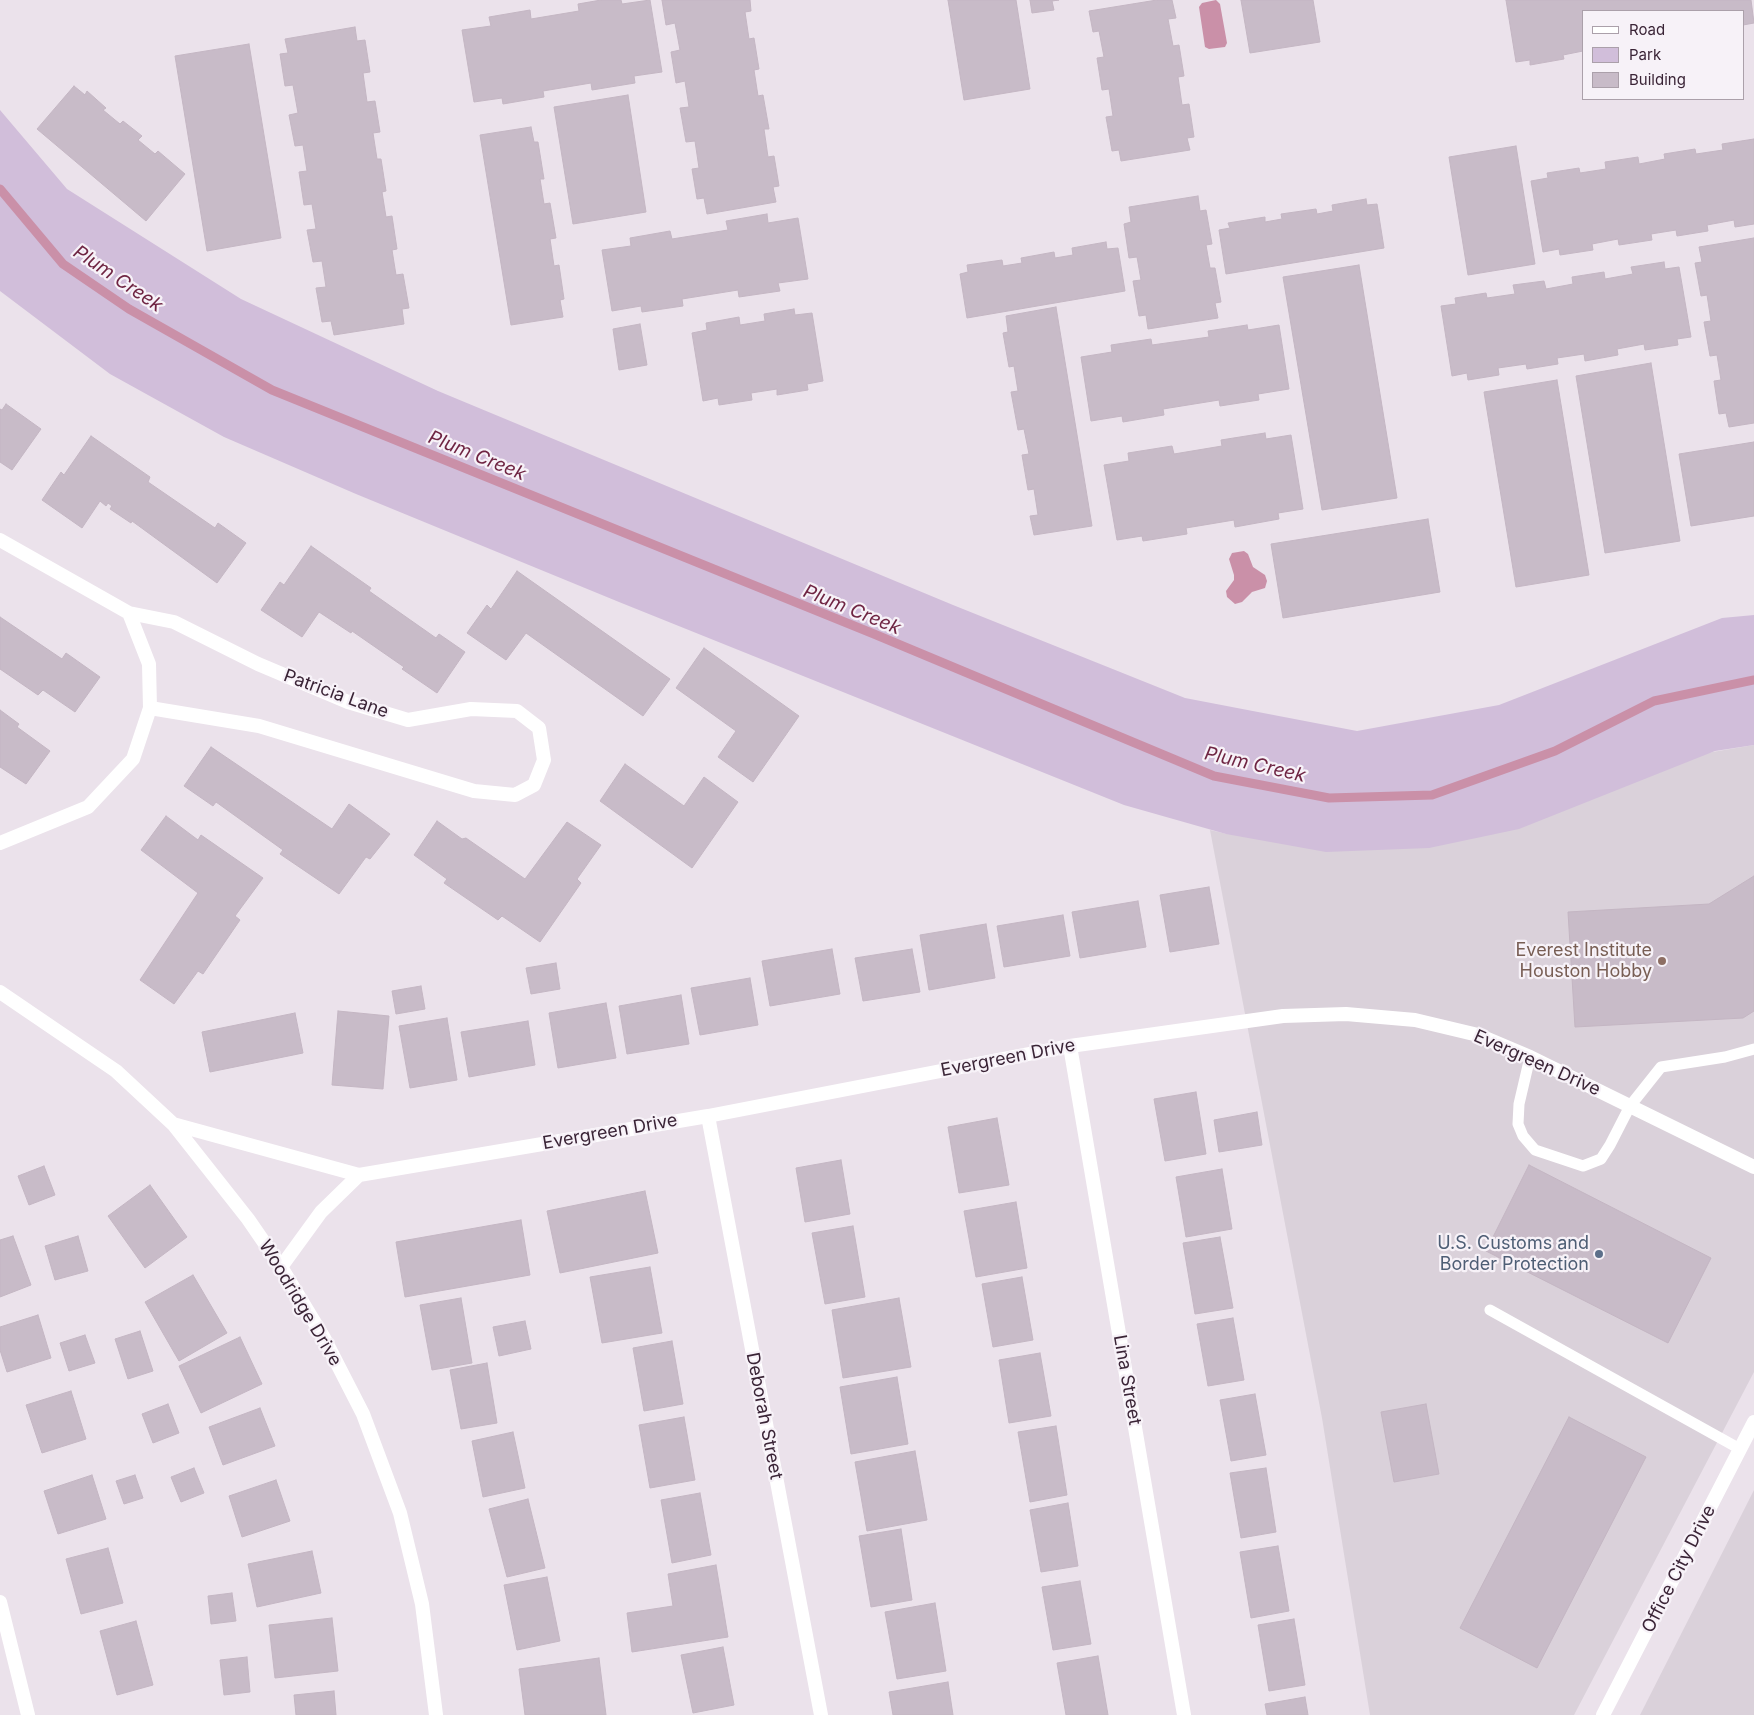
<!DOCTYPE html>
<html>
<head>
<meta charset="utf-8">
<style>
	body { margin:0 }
	#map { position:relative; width:1754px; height:1715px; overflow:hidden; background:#ebe2eb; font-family:Inter,sans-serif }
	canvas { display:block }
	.legend { position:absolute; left:1582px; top:10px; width:162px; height:90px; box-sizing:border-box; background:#f7f2f8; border:1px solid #aba0aa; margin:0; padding:6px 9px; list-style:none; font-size:15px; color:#3a2436 }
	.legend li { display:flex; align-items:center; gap:10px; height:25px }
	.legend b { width:25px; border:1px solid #aba0aa }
</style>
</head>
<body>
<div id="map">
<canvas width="1754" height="1715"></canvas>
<ul class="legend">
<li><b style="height:6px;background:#fff"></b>Road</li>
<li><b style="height:14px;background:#d1beda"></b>Park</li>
<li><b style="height:14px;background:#c8bbc8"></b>Building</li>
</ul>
</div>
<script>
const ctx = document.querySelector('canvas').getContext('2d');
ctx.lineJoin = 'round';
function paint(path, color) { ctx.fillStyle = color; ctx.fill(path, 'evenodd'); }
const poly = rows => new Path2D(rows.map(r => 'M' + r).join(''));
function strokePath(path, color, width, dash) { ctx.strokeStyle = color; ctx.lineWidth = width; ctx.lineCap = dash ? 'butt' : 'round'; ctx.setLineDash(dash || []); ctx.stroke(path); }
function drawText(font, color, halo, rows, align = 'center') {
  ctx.font = font + ' Inter,sans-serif'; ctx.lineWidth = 4.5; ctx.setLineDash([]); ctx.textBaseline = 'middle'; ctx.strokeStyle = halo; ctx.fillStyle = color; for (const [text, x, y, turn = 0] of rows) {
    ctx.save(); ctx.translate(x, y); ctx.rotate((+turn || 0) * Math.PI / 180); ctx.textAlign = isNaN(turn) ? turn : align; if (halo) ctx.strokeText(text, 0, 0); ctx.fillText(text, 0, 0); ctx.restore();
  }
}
paint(poly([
	[1754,745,1754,1372,1574,1715,1370,1715,1322,1418,1210,830,1227,834],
	[1754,1490,1754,1715,1640,1715,1710,1577]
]), '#dad1da');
paint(poly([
	[0,110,67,189,241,299,438,391,953,605,1185,698,1357,731,1499,705,1722,618,1754,615,1754,745,1715,751,1519,829,1429,848,1326,852,1226,834,1124,805,619,602,356,494,224,437,110,374,0,291]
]), '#d1beda');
paint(poly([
	[1216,0,1220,4,1227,43,1225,47,1209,49,1205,47,1199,7,1202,3],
	[1244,551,1248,554,1253,567,1265,575,1267,581,1265,588,1252,592,1242,602,1235,604,1227,597,1226,591,1234,580,1234,575,1229,559,1232,553]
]), '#ca90a8');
strokePath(poly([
	[0,189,63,264,129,309,272,390,874,634,1214,776,1329,798,1432,795,1555,751,1654,701,1754,680]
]), '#ca90a8', 9);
const building = poly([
	[601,0,621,0,622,4,650,0,662,72,634,76,635,83,592,90,591,83,543,91,544,97,503,104,502,98,474,102,462,30,491,26,489,17,530,10,531,19,579,11,578,4,601,0],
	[662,0,750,0,751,11,745,12,749,39,754,38,759,69,754,70,758,96,763,95,769,129,764,129,768,157,774,156,779,186,773,187,776,202,707,214,704,198,697,199,692,169,699,168,695,141,686,142,680,108,689,107,685,81,676,83,671,52,680,50,675,23,666,25,662,0],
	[948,0,1016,0,1030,89,964,100,948,0],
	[1030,0,1059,0,1052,1,1054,10,1032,13,1030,0],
	[1157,0,1172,0,1176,18,1168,19,1173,46,1179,45,1184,76,1178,77,1182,105,1189,104,1194,137,1187,138,1190,150,1121,161,1119,150,1112,151,1106,117,1113,116,1109,89,1102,90,1097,58,1104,57,1099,31,1093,32,1089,11,1157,0],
	[1241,0,1313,0,1320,42,1250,53,1241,0],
	[1506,0,1751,0,1754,23,1743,25,1743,11,1583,11,1583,51,1563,55,1564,59,1530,65,1530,60,1516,62,1506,0],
	[355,27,357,41,365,40,370,72,363,73,367,102,375,101,380,132,373,133,377,159,381,159,386,191,382,192,386,217,392,216,397,249,392,250,396,275,403,274,409,308,402,309,404,324,334,335,331,321,322,322,316,288,326,287,322,261,313,262,307,230,316,229,312,204,304,205,299,172,307,171,303,145,295,146,289,115,298,113,293,85,285,86,280,54,288,53,285,39,355,27],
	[249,44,281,238,207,251,175,56,249,44],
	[74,86,85,95,87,91,106,108,103,110,120,124,123,121,142,136,138,140,155,154,158,151,185,174,146,221,37,129,74,86],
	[628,95,646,212,573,224,554,107,628,95],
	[531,127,534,142,538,142,544,179,540,179,544,204,550,203,556,238,550,239,554,266,559,265,564,299,560,300,563,317,511,325,480,135,531,127],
	[1754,139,1754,224,1735,227,1734,220,1707,225,1708,231,1677,236,1676,230,1651,234,1652,240,1619,245,1618,239,1592,244,1593,250,1560,255,1559,249,1543,252,1531,181,1548,178,1547,173,1579,168,1580,173,1606,169,1605,162,1638,157,1639,164,1665,159,1664,154,1695,149,1696,154,1723,150,1722,144,1754,139],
	[1516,146,1535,264,1468,275,1449,157,1516,146],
	[1198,196,1200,211,1206,210,1212,244,1206,245,1210,268,1215,268,1221,302,1215,303,1218,318,1148,329,1146,315,1139,316,1133,281,1141,280,1137,257,1129,258,1124,224,1131,222,1129,207,1198,196],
	[1366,199,1367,205,1377,204,1384,248,1226,274,1219,230,1230,228,1228,223,1265,217,1265,222,1282,219,1281,214,1316,209,1317,214,1333,211,1332,205,1366,199],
	[767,214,768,223,798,218,808,279,778,283,780,291,739,297,738,290,682,299,683,306,642,312,641,306,612,311,602,250,631,246,630,238,670,231,672,239,728,230,726,221,767,214],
	[1754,238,1754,423,1729,427,1726,413,1719,414,1714,381,1721,380,1717,355,1710,356,1704,322,1711,321,1707,295,1701,296,1695,263,1702,262,1699,247,1754,238],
	[1106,242,1107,249,1118,248,1125,291,967,318,960,274,968,272,967,265,1002,260,1003,266,1022,263,1021,258,1054,252,1055,258,1073,255,1072,248,1106,242],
	[1664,262,1665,269,1679,267,1691,337,1677,339,1678,345,1645,350,1644,344,1617,349,1618,355,1585,361,1584,354,1557,358,1558,364,1527,369,1526,364,1498,368,1499,375,1468,380,1467,373,1452,376,1441,306,1456,304,1455,298,1486,293,1487,298,1515,294,1513,285,1544,281,1546,289,1573,284,1572,277,1604,272,1605,279,1633,274,1631,267,1664,262],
	[1359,265,1397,498,1322,510,1283,277,1359,265],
	[1056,307,1092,526,1034,535,1030,516,1038,515,1034,489,1028,490,1022,455,1029,454,1024,429,1018,430,1011,392,1018,391,1014,366,1009,367,1003,333,1008,332,1006,316,1056,307],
	[794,309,795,315,812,313,823,381,807,384,808,390,777,395,777,389,751,393,752,400,719,405,718,398,703,401,692,333,707,330,706,323,739,317,740,325,765,321,764,314,794,309],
	[640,324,647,365,619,370,613,329,640,324],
	[1247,325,1248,330,1279,325,1289,389,1258,394,1259,400,1220,406,1219,400,1163,409,1164,415,1123,422,1122,416,1091,421,1081,357,1112,352,1111,345,1151,339,1152,345,1209,337,1208,331,1247,325],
	[1651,363,1680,541,1605,553,1576,376,1651,363],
	[1557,380,1589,575,1516,587,1484,392,1557,380],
	[6,404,41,429,12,470,0,462,0,409,2,410,6,404],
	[1265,433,1266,439,1291,435,1303,509,1278,513,1279,519,1235,527,1234,520,1186,528,1187,534,1143,541,1142,536,1117,540,1104,465,1129,461,1128,453,1172,446,1174,454,1222,446,1221,440,1265,433],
	[91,436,150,477,148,482,215,528,218,523,246,543,217,583,132,521,131,523,110,509,112,506,108,503,106,506,100,501,82,528,42,500,61,472,64,475,91,436],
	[1754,442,1754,516,1691,526,1679,454,1754,442],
	[1428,519,1440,592,1283,618,1271,544,1428,519],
	[311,546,371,588,369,591,436,638,439,634,465,652,437,693,402,669,404,667,352,631,351,633,319,612,302,637,261,610,280,582,284,585,311,546],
	[517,571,670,679,643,716,526,633,506,660,467,633,487,605,491,609,517,571],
	[0,617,62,659,66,653,100,677,75,712,43,690,38,695,0,669,0,617],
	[704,648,799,716,753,782,718,757,736,731,676,688,704,648],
	[0,710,19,724,17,727,50,751,26,784,0,767,0,710],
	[211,747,332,829,349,804,390,834,370,859,366,857,339,894,280,854,283,850,216,802,213,806,184,786,211,747],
	[625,764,684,806,704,777,738,802,692,868,600,801,625,764],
	[166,816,198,840,201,835,263,878,235,916,240,920,203,974,198,971,174,1004,140,980,198,893,141,850,166,816],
	[437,821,462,839,466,838,525,879,567,822,601,845,577,879,581,883,540,942,502,916,498,920,444,883,447,879,414,855,437,821],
	[1754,876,1754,1011,1743,1018,1575,1027,1568,912,1709,904,1754,876],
	[1209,887,1219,944,1170,952,1160,895,1209,887],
	[1138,901,1146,947,1080,958,1072,912,1138,901],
	[1063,915,1070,956,1004,967,997,926,1063,915],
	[986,924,995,978,929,990,920,935,986,924],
	[832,949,840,994,770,1006,762,961,832,949],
	[912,949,920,992,863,1001,855,958,912,949],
	[556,963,560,989,531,994,526,968,556,963],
	[750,978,758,1025,700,1035,691,988,750,978],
	[421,986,425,1009,396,1014,392,991,421,986],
	[681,995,689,1044,627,1054,619,1006,681,995],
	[606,1003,616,1058,558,1068,549,1013,606,1003],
	[338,1011,389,1016,383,1089,332,1085,338,1011],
	[295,1013,303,1053,210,1072,202,1032,295,1013],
	[447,1018,457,1080,410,1088,399,1026,447,1018],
	[528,1021,535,1065,469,1077,461,1032,528,1021],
	[1196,1092,1206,1154,1165,1161,1154,1099,1196,1092],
	[1257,1112,1262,1145,1219,1152,1214,1120,1257,1112],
	[997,1118,1009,1185,959,1193,948,1127,997,1118],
	[841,1160,850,1214,805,1222,796,1168,841,1160],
	[1529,1165,1711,1258,1668,1343,1486,1251,1529,1165],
	[44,1166,55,1195,29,1205,18,1176,44,1166],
	[1222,1169,1232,1229,1186,1237,1176,1177,1222,1169],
	[150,1185,187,1237,145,1268,108,1216,150,1185],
	[645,1191,658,1253,560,1273,547,1211,645,1191],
	[1016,1202,1027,1268,976,1277,964,1211,1016,1202],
	[521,1220,530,1275,405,1297,396,1242,521,1220],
	[853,1226,865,1297,825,1304,812,1233,853,1226],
	[13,1236,31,1285,0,1297,0,1240,13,1236],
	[78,1236,88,1271,55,1280,45,1246,78,1236],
	[1220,1237,1233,1308,1195,1314,1183,1243,1220,1237],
	[650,1267,662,1333,602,1343,590,1277,650,1267],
	[193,1275,227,1333,179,1361,145,1302,193,1275],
	[1022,1277,1033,1340,993,1347,982,1284,1022,1277],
	[461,1298,472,1363,432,1370,420,1305,461,1298],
	[899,1298,911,1367,843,1378,832,1310,899,1298],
	[38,1315,51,1358,7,1372,0,1350,0,1327,38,1315],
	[1233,1318,1244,1380,1208,1386,1197,1324,1233,1318],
	[525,1321,531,1349,499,1356,493,1327,525,1321],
	[140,1331,153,1371,128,1379,115,1339,140,1331],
	[85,1335,95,1363,69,1371,60,1343,85,1335],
	[240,1337,262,1384,201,1413,179,1366,240,1337],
	[672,1341,683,1404,644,1411,633,1348,672,1341],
	[1040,1353,1051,1416,1009,1423,999,1360,1040,1353],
	[487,1363,497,1423,461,1429,450,1370,487,1363],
	[897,1377,908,1444,851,1454,840,1387,897,1377],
	[71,1391,86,1439,42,1453,26,1405,71,1391],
	[1255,1394,1266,1455,1231,1461,1220,1400,1255,1394],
	[168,1404,179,1433,153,1443,142,1414,168,1404],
	[1426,1404,1439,1474,1394,1482,1381,1412,1426,1404],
	[260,1408,275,1446,223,1465,209,1427,260,1408],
	[684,1417,695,1480,650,1488,639,1425,684,1417],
	[1569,1417,1646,1457,1537,1668,1460,1628,1569,1417],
	[1056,1426,1067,1495,1030,1502,1018,1432,1056,1426],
	[513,1432,525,1488,483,1497,472,1441,513,1432],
	[915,1451,927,1520,867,1531,855,1462,915,1451],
	[194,1468,204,1493,181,1502,171,1477,194,1468],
	[1266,1468,1276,1532,1241,1538,1230,1473,1266,1468],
	[92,1475,106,1519,58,1534,44,1491,92,1475],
	[135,1475,143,1498,124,1504,116,1481,135,1475],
	[276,1480,290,1521,242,1537,229,1496,276,1480],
	[700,1493,711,1555,672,1563,661,1500,700,1493],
	[528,1499,545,1568,507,1577,489,1509,528,1499],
	[1068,1503,1078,1566,1041,1572,1030,1510,1068,1503],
	[901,1529,912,1600,871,1607,859,1536,901,1529],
	[1278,1546,1289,1611,1251,1618,1240,1552,1278,1546],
	[108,1548,123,1603,81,1614,66,1559,108,1548],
	[312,1551,321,1593,257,1607,248,1564,312,1551],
	[716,1565,728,1637,632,1652,627,1613,673,1606,668,1574,716,1565],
	[547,1577,560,1641,517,1650,504,1585,547,1577],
	[1080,1581,1091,1644,1053,1650,1042,1587,1080,1581],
	[232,1593,236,1621,211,1624,208,1596,232,1593],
	[935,1603,946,1671,897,1679,885,1612,935,1603],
	[332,1618,338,1671,275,1678,269,1625,332,1618],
	[1294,1619,1305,1685,1269,1691,1258,1625,1294,1619],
	[136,1621,153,1685,117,1695,100,1631,136,1621],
	[723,1647,734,1705,693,1713,681,1655,723,1647],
	[1098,1656,1108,1715,1066,1715,1057,1663,1098,1656],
	[247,1657,250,1692,224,1695,220,1660,247,1657],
	[599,1658,606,1715,525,1715,519,1669,599,1658],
	[948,1682,953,1715,893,1715,889,1692,948,1682],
	[334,1691,336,1715,296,1715,294,1695,334,1691],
	[1305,1697,1308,1715,1267,1715,1265,1704,1305,1697]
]);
paint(building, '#c8bbc8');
strokePath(building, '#c4b6c3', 1);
strokePath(poly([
	[1530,1057,1519,1104,1518,1124,1523,1136,1535,1150,1583,1166,1601,1159,1610,1145,1630,1106,1661,1067,1725,1057,1754,1049],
	[1490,1310,1740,1449]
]), '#fff', 11);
strokePath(poly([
	[0,540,129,613,174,622,258,664,348,702,408,720,471,709,517,711,539,728,544,760,534,785,515,795,474,791,259,726,150,708],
	[0,843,88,807,133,759,150,708,149,664,129,613],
	[1070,1046,1184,1715],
	[708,1116,821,1715],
	[281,1267,321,1212,359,1175,708,1116,1070,1046,1283,1016,1346,1014,1415,1020,1478,1035,1530,1057,1754,1167],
	[0,1602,28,1715]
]), '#fff', 14);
strokePath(poly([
	[0,992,116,1071,173,1124,248,1219,281,1267,324,1338,363,1414,400,1513,422,1604,436,1715],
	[173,1124,359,1175],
	[1603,1715,1754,1422]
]), '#fff', 14);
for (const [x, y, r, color] of [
	[1662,961,5,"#8d6e63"],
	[1599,1254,5,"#5c6f8a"]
]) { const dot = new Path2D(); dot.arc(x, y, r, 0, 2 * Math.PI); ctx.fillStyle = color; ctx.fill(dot); strokePath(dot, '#f7f2f8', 2); }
drawText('18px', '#3a2436', '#f7f2f8', [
	["Patricia Lane",336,694,20],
	["Evergreen Drive",1008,1058,-11],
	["Evergreen Drive",1537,1063,24],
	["Evergreen Drive",610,1132,-10],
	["Woodridge Drive",300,1303,59],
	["Lina Street",1127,1380,80],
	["Deborah Street",764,1416,79],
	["Office City Drive",1679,1569,-63]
]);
drawText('18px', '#785e54', '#f7f2f8', [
	["Everest Institute",1652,951],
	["Houston Hobby",1652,972]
], 'right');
drawText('18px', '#4e5e75', '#f7f2f8', [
	["U.S. Customs and",1589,1244],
	["Border Protection",1589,1265]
], 'right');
drawText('italic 19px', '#6f2543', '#f7f2f8', [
	["Plum Creek",118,279,34],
	["Plum Creek",477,456,22],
	["Plum Creek",852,610,22],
	["Plum Creek",1255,765,13]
]);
</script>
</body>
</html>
